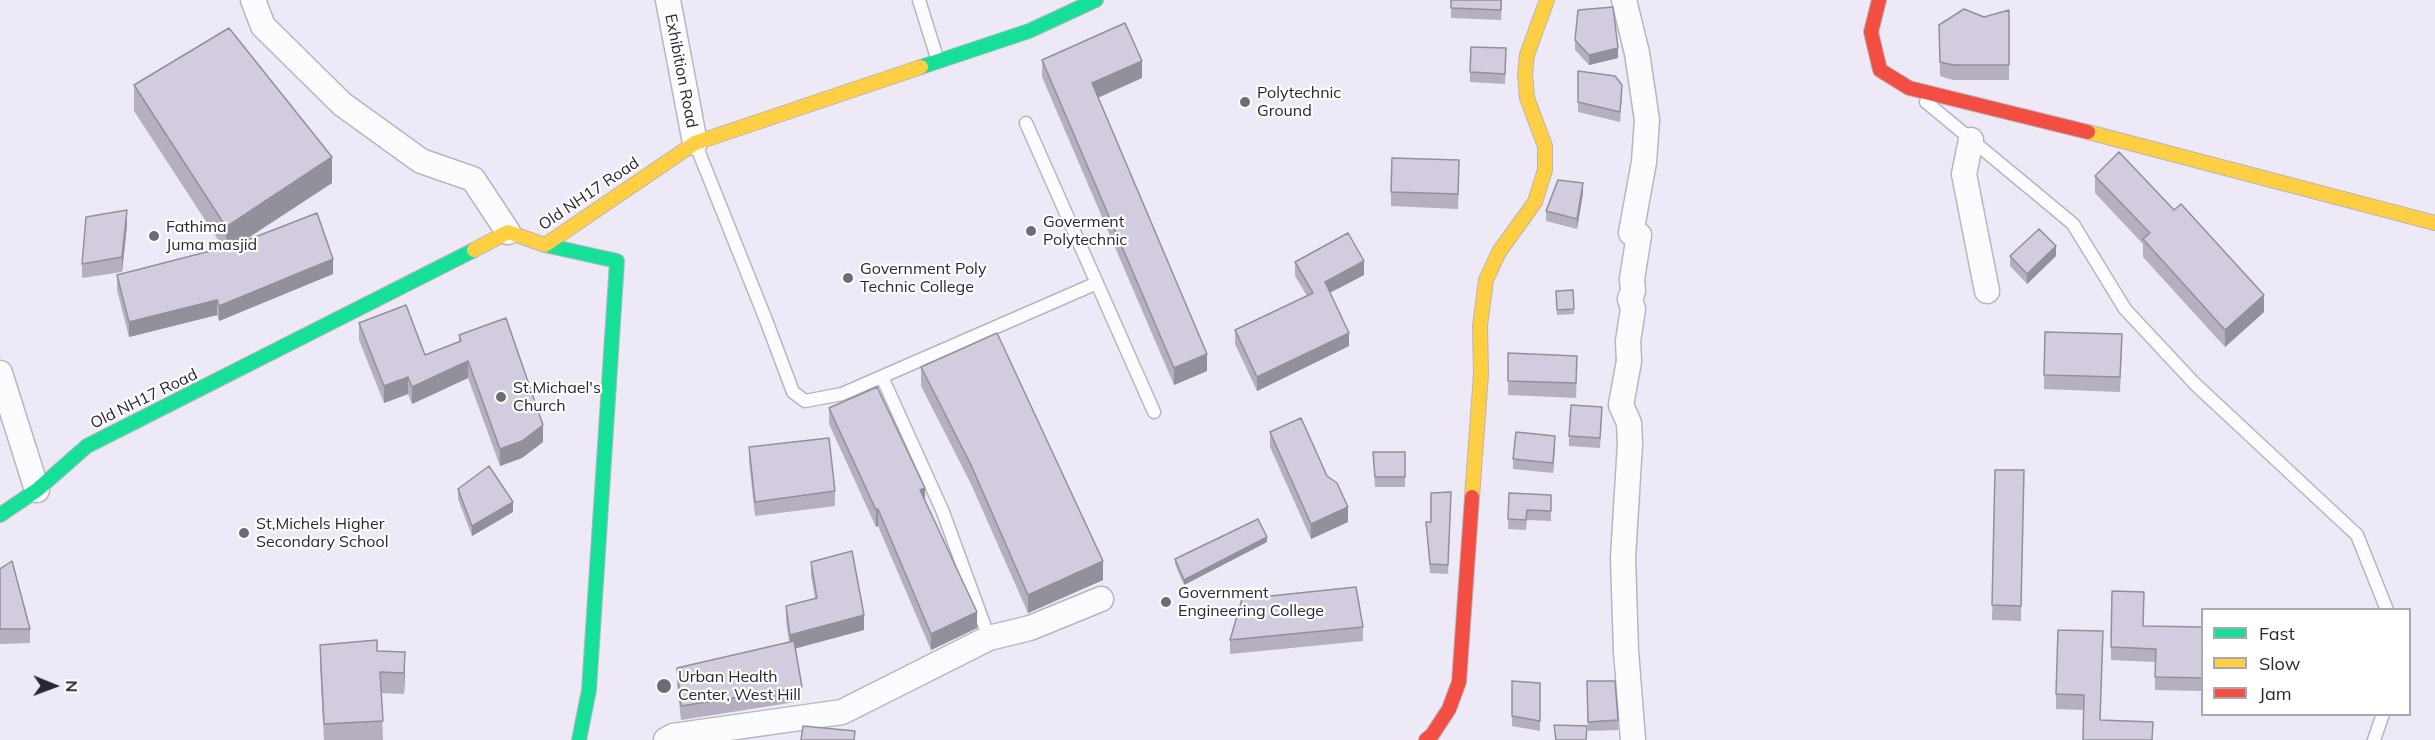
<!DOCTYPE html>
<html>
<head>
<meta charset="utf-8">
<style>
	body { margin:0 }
	#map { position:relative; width:2435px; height:740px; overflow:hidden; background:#ede9f6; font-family:Mulish,sans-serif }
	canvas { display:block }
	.legend { position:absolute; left:2201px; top:608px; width:210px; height:108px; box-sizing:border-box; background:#fff; border:2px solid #aaa8ae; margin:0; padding:8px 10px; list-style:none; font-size:18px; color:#2a2634 }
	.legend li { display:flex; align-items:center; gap:12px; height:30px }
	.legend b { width:30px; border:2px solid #aaa8ae }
	.north { position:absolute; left:24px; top:656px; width:60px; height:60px; -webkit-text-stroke:4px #fff; paint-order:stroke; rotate:91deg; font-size:16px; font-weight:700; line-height:24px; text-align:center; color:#2a2634 }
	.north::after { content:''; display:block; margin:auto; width:21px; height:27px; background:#2a2634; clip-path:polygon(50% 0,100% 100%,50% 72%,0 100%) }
</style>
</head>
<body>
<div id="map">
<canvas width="2435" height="740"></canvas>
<ul class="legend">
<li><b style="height:8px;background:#16e098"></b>Fast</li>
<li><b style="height:8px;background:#ffcf43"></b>Slow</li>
<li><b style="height:8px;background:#f24e42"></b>Jam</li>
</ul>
<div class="north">N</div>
</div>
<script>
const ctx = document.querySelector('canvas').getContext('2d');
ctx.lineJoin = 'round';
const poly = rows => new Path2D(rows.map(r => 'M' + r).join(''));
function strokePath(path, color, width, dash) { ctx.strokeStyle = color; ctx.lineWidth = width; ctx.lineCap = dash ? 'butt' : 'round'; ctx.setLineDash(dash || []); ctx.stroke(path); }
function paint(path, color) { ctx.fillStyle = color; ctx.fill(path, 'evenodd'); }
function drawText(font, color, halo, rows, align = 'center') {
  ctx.font = font + ' Mulish,sans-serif'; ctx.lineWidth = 4.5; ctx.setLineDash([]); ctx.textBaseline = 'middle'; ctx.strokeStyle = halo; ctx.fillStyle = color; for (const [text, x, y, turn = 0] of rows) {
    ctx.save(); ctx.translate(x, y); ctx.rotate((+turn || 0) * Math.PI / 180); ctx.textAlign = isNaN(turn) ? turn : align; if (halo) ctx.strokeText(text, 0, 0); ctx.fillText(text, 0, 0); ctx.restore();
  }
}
const lane = poly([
	[919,0,938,61],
	[1926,102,2073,224,2125,309,2195,384,2357,535,2387,610],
	[1026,123,1154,412],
	[696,145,766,320,793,392,805,401,842,394,1097,283],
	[882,377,943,512,989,638],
	[2374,740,2383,714]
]);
const street = poly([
	[253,0,263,26,342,104,421,161,473,179,508,232],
	[668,0,695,143],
	[1624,0,1637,53,1647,120,1644,162,1631,233,1639,235,1632,279,1633,291,1630,299,1633,309,1628,341,1629,361,1621,405,1629,423,1630,443,1623,558,1626,651,1633,740],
	[1971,140,1964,174,1987,291],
	[0,373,37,490],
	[666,740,673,736,842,712,989,638,1030,628,1101,599]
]);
const fast = poly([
	[921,67,1029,31,1096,0],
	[545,245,617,261,589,690,579,740],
	[0,515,37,490,87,446,474,250]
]);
const slow = poly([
	[2088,132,2435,223],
	[474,250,508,232,545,245,695,143,921,67],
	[1472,497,1481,374,1480,326,1486,280,1499,252,1535,202,1545,170,1545,146,1527,98,1525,74,1527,55,1547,0]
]);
const jam = poly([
	[1879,0,1871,32,1880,70,1909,88,2088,132],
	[1426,740,1432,735,1449,709,1459,682,1472,497]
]);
strokePath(lane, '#b8b4c1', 15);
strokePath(street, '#b8b4c1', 27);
strokePath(fast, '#b8b4c1', 16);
strokePath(slow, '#b8b4c1', 16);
strokePath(jam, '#b8b4c1', 16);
strokePath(lane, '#fcfcfe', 12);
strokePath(street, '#fcfcfe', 24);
strokePath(fast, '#16e098', 14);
strokePath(slow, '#ffcf43', 14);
strokePath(jam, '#f24e42', 14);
paint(poly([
	[1451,0,1502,0,1501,20,1451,18],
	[2009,10,2009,80,1953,80,1940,76,1939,25,1984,17],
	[1575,40,1618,58,1589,65,1575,50],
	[1506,48,1505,84,1470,82,1470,72],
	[1042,60,1142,78,1098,98,1207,371,1174,385,1042,77],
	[134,85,332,183,241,243,333,274,219,321,217,315,129,337,117,290,117,275,224,249,134,111],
	[1622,95,1620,122,1578,112,1578,102],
	[1459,175,1458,209,1391,206,1391,192],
	[2095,176,2264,312,2225,347,2143,257,2143,244,2095,193],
	[1583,193,1577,229,1546,221,1546,211],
	[127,225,122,272,82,278,82,264],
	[2010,256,2056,256,2027,284,2010,266],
	[1295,262,1364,275,1330,293,1349,346,1257,391,1235,344,1235,330,1307,296,1295,276],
	[1573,290,1574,314,1557,315,1556,291],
	[359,323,425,355,459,342,459,335,543,442,522,458,500,466,468,378,412,404,408,394,384,403,359,340],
	[2122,349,2120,392,2044,389,2044,375],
	[1508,353,1577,370,1576,398,1508,395],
	[921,367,1103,580,1028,613,971,484,921,386],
	[829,408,925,500,977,628,931,650,878,526,876,527,829,424],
	[1602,417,1600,448,1569,446,1569,436],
	[1270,432,1348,522,1311,539,1270,447],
	[1555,446,1553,473,1513,469,1513,459],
	[749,447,835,491,835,506,755,516,749,461],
	[1373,452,1405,452,1405,487,1375,487],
	[1995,470,2024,470,2021,621,1992,620],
	[458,489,513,512,472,536,458,499],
	[1451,492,1448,574,1430,573,1426,522,1431,522],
	[1509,493,1551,505,1551,521,1527,520,1526,530,1508,529],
	[1267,542,1184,585,1175,564,1175,559],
	[811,562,864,630,795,648,802,687,802,701,681,720,677,683,677,668,789,642,786,621,786,606,815,598,811,576],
	[0,569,30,629,30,643,0,644],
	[2144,626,2202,627,2202,691,2155,690,2155,662,2111,660,2111,647],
	[1363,627,1363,641,1230,654,1230,640],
	[2103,631,2083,710,2056,709,2056,694],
	[320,645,377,651,405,674,404,694,381,693,383,740,324,740,320,666],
	[1512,681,1540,683,1540,731,1512,726],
	[1587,681,1618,720,1618,730,1588,731]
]), '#b5afbf');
paint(poly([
	[1618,48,1618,58,1589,65,1589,55],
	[1142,61,1142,78,1092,100,1092,83],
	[332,157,332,183,226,252,226,227],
	[1583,183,1583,193,1577,229,1577,219],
	[127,210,127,225,122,272,122,257],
	[2056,246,2056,256,2027,284,2027,274],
	[333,259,333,274,219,321,219,306],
	[1364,261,1364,275,1325,295,1325,282],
	[2264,295,2264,312,2225,347,2225,330],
	[217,300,217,315,129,337,129,322],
	[1349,333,1349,346,1257,391,1257,377],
	[1207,354,1207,371,1174,385,1174,368],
	[468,361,468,378,412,404,412,387],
	[408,377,408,394,384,403,384,386],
	[543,425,543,442,522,458,500,466,500,449],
	[1555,436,1555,446,1553,473,1553,463],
	[925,488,925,505,920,490],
	[513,502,513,512,472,536,472,526],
	[1348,507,1348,522,1311,539,1311,524],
	[878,509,878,526,876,527,876,510],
	[1267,537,1267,542,1184,585,1184,580],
	[1103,561,1103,580,1028,613,1028,595],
	[977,612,977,628,931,650,931,634],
	[864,615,864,630,790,650,790,635],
	[405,652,405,674,404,694,404,673]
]), '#938f9b');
const building = poly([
	[1451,0,1501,0,1501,10,1451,8,1451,0],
	[1613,7,1618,48,1589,55,1575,40,1578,10,1613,7],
	[1964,9,1984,17,2009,10,2009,65,1953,65,1940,62,1939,25,1964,9],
	[1125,23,1142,61,1092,83,1207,354,1174,368,1042,60,1125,23],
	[229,28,332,157,226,227,134,85,229,28],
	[1471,47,1506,48,1505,74,1470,72,1471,47],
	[1578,71,1615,76,1622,85,1620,112,1578,102,1578,71],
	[2119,152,2174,210,2181,204,2264,295,2225,330,2143,239,2150,233,2095,176,2119,152],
	[1392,158,1459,160,1458,194,1391,192,1392,158],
	[1558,180,1583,183,1577,219,1546,211,1558,180],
	[127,210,122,257,82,264,86,217,127,210],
	[317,213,333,259,219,306,217,300,129,322,117,275,218,249,219,251,317,213],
	[2039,229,2056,246,2027,274,2010,256,2039,229],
	[1348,233,1364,261,1325,282,1349,333,1257,377,1235,330,1313,293,1295,262,1348,233],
	[1573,290,1574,309,1557,310,1556,291,1573,290],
	[406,305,425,355,461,341,459,335,506,318,543,425,522,441,500,449,468,361,412,387,408,377,384,386,359,323,406,305],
	[2045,332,2122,334,2120,377,2044,375,2045,332],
	[997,333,1103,561,1028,595,971,465,921,367,997,333],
	[1508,353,1577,356,1576,383,1508,381,1508,353],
	[877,387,925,488,920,490,977,612,931,634,878,509,876,510,829,408,877,387],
	[1571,405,1602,407,1600,438,1569,436,1571,405],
	[1301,418,1327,476,1337,483,1348,507,1311,524,1270,432,1301,418],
	[1516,432,1555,436,1553,463,1513,459,1516,432],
	[829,438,835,491,755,502,749,447,829,438],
	[1373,452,1405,452,1405,477,1375,477,1373,452],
	[489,466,513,502,472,526,458,489,489,466],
	[1995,470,2024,470,2021,606,1992,605,1995,470],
	[1451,492,1448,565,1430,564,1426,522,1431,522,1431,493,1451,492],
	[1509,493,1551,495,1551,511,1527,510,1526,520,1508,519,1509,493],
	[1258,519,1267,537,1184,580,1175,559,1258,519],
	[852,551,864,615,790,635,786,606,817,598,811,562,852,551],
	[12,561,30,629,0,629,0,569,12,561],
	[1356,587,1363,627,1230,640,1242,599,1356,587],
	[2112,591,2144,592,2143,626,2202,627,2202,678,2155,677,2156,649,2111,647,2112,591],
	[2058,630,2103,631,2100,720,2153,722,2152,740,2083,740,2084,695,2056,694,2058,630],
	[377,640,377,651,405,652,404,673,380,672,383,721,324,724,320,645,377,640],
	[794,641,802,687,681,706,677,668,794,641],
	[1512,681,1540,683,1540,721,1512,716,1512,681],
	[1587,681,1615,681,1618,720,1588,722,1587,681],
	[1554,725,1587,726,1586,740,1556,740,1554,725],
	[803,726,855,731,854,740,801,740,803,726]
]);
paint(building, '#d2ccde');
strokePath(building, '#938f9b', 1.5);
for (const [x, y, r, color] of [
	[1245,102,6,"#6e6a78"],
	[1031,231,6,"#6e6a78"],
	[154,236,6,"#6e6a78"],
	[848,278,6,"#6e6a78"],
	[501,397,6,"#6e6a78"],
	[244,533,6,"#6e6a78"],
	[1166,602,6,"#6e6a78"],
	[664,686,8,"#6e6a78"]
]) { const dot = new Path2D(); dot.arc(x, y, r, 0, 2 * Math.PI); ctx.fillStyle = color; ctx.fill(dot); strokePath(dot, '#fff', 2); }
drawText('16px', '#2a2634', '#fff', [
	["Exhibition Road",681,71,79],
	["Old NH17 Road",589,194,-34],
	["Old NH17 Road",144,399,-26]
]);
drawText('16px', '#2a2634', '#fff', [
	["Polytechnic",1257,93],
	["Ground",1257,111],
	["Goverment",1043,222],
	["Polytechnic",1043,240],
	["Fathima",166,227],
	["Juma masjid",166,245],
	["Government Poly",860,269],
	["Technic College",860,287],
	["St.Michael's",513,388],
	["Church",513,406],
	["St,Michels Higher",256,524],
	["Secondary School",256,542],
	["Government",1178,593],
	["Engineering College",1178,611],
	["Urban Health",678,677],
	["Center, West Hill",678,695]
], 'left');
</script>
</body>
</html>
